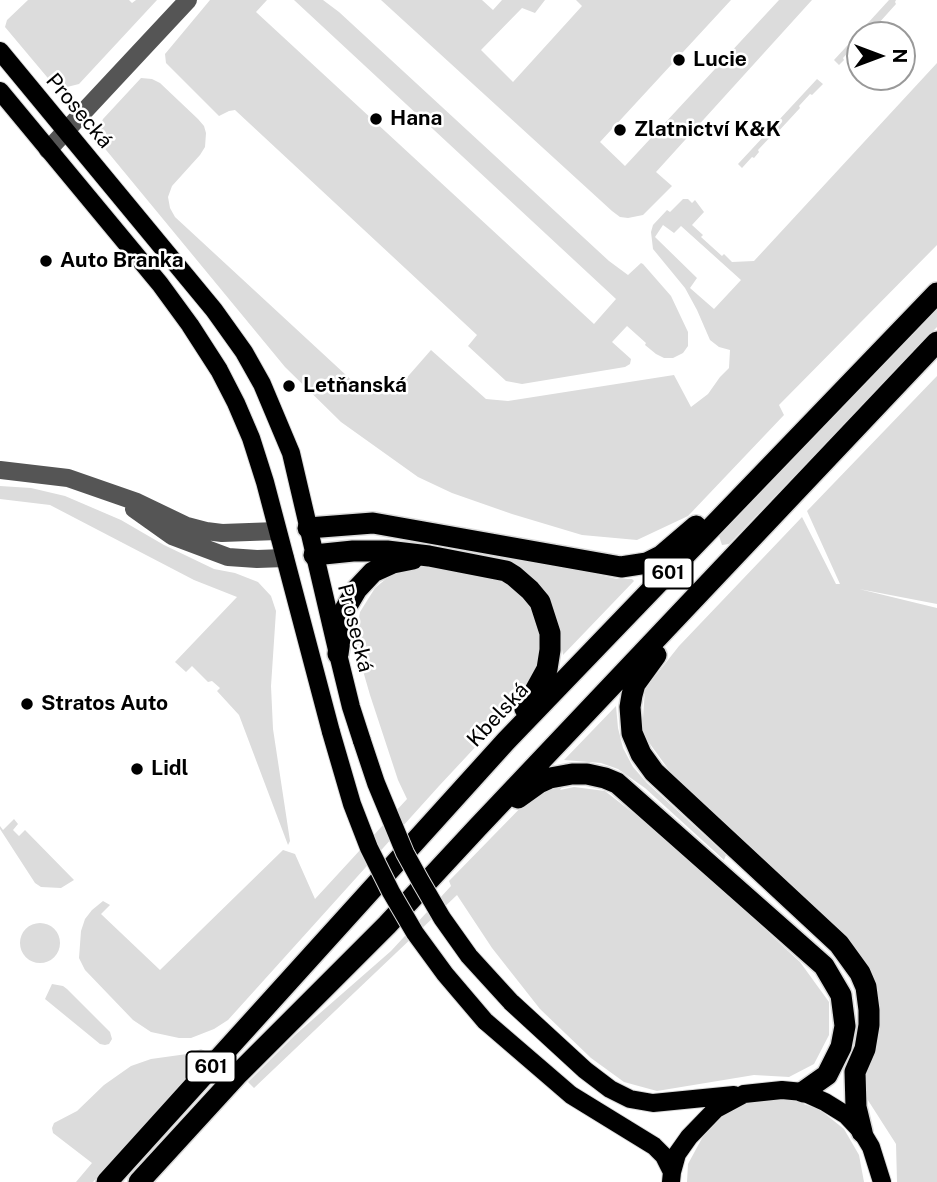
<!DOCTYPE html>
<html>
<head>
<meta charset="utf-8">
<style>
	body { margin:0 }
	#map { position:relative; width:937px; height:1182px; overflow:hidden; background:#fff; font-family:"Public Sans",sans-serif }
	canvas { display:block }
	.north { position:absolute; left:846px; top:21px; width:70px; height:70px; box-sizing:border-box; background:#fff; border:2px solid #999; border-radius:50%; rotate:90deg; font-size:19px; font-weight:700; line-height:28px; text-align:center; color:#000 }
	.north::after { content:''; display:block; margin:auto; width:24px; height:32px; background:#000; clip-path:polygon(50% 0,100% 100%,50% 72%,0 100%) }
</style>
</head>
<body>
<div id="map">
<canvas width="937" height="1182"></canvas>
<div class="north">N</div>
</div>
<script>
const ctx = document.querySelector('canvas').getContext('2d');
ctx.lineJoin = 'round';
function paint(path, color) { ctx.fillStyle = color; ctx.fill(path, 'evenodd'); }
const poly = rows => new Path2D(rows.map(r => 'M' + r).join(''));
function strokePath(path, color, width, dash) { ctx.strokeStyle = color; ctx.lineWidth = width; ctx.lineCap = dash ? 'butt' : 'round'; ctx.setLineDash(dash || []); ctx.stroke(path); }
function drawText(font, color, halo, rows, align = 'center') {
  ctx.font = font + ' "Public Sans",sans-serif'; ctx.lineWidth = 5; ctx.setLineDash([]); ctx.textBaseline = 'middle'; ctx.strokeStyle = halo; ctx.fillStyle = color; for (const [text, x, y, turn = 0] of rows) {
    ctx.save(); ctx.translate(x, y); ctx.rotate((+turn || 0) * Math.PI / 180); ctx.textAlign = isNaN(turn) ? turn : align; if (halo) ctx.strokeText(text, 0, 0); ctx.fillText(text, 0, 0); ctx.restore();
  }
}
paint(poly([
	[28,0,129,0,132,3,136,0,157,0,79,84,67,87,58,87,52,83,5,27,7,20],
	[210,0,267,0,256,12,594,324,616,299,294,0,323,0,339,12,609,261,628,275,641,263,643,264,671,296,688,332,688,346,683,353,673,358,664,358,656,354,645,345,646,343,627,326,612,342,631,359,630,364,625,367,522,384,506,381,468,346,477,335,235,110,229,111,219,116,166,63,165,54],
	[381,0,482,0,493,10,502,0,545,0,535,13,522,8,481,50,513,82,582,6,576,0,731,0,600,142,625,166,779,0,812,0,656,172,672,186,643,215,628,218,620,217,612,211],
	[889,0,896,0,895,2,896,4,878,24,876,22,864,35,860,35,860,43,856,47,854,46,843,58,844,60,839,65,834,60],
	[937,63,937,245,779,405,784,415,688,516,637,540,582,535,512,514,452,493,418,477,341,422,285,367,97,139,99,128,103,119,141,78,152,79,160,83,198,119,204,126,206,133,205,147,200,155,172,186,168,197,170,208,175,217,360,388,367,391,403,382,431,350,486,399,508,401,674,375,691,407,708,394,720,377,729,368,730,350,719,347,710,340,697,310,685,288,653,249,651,232,653,225,667,210,670,212,683,199,688,199,692,203,695,200,704,212,692,225,703,235,701,237,722,256,724,254,732,262,754,261],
	[663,225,674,233,681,226,741,280,714,309,690,288,697,278,655,237],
	[817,79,823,84,812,95,810,94,799,106,800,108,776,134,774,133,758,150,759,152,754,158,752,157,742,168,738,164],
	[937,308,937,327,729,544,722,545,719,536,722,531],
	[937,376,937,604,859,589,937,608,937,1182,897,1182,896,1144,864,1094,871,977,855,947,769,868,766,861,690,799,642,733,645,689,679,646,802,517,836,584,840,584,807,511],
	[0,486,31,488,65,496,121,520,164,545,214,569,235,573,258,582,271,596,276,611,271,686,273,729,290,841,288,845,239,715,217,691,220,688,212,681,208,682,192,666,186,672,175,662,237,597,194,580,50,505,0,499],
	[426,543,511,555,617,579,632,579,634,581,563,655,557,618,550,602,425,547],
	[427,565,503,580,524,597,538,617,544,644,533,679,522,697,439,786,228,1020,214,1029,191,1038,179,1038,151,1032,133,1020,85,970,79,958,81,931,85,919,92,910,103,901,110,905,101,914,160,970,283,850,295,854,315,899,407,799,398,780,370,695,355,643,360,612,375,588,393,573],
	[616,706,618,728,623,748,633,767,647,783,726,855,724,860,645,788,618,769,601,763,564,760],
	[566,782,560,790,574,787,605,791,674,845,800,962,829,1002,829,1035,814,1064,789,1077,754,1075,657,1091,624,1082,591,1058,540,1009,492,948,457,895,254,1088,248,1082,295,1035,391,951,451,886,449,881,532,796],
	[14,819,18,824,13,830,19,836,25,830,74,880,61,888,41,887,35,883,0,829,0,826,3,830],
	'20 943a20 20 0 1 1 40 0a20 20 0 1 1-40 0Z',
	[52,984,63,986,67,989,110,1032,112,1039,109,1044,105,1045,100,1044,45,999],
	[201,1049,207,1052,206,1057,93,1182,76,1182,92,1163,53,1133,52,1128,54,1123,77,1111,104,1085,131,1066,151,1059,187,1054],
	[785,1098,819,1109,844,1129,859,1155,864,1182,687,1182,688,1164,707,1129,731,1109,755,1100]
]), '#dcdcdc');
const major = poly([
	[0,51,214,310,244,352,262,384,291,453,338,654,351,707,362,741],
	[0,91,160,284,190,325,219,370,236,403,251,438,265,482,331,732],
	[511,1002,585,1070,610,1089,630,1099,653,1103,734,1095],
	[485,1021,571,1095,654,1146,664,1156,672,1172],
	[671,1182,672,1172,677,1154,689,1137,716,1109,744,1094,782,1090,803,1092,825,1102,846,1115,862,1132,871,1147,882,1182]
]);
const highway = poly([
	[308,528,373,523,621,567,647,563,661,556,696,526],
	[314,555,353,551,387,551,429,556,506,571,514,576,530,590,540,602,550,633,550,650,547,669,525,709],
	[338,654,344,611,357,589,373,572,393,563,413,559],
	[656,655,635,684,632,695,630,707,632,733,641,754,654,772,839,944,860,973,866,987,869,1010,869,1025,865,1049,855,1072,856,1107,862,1132],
	[518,798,539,783,550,778,572,774,587,774,605,778,617,783,824,966,841,995,845,1026,841,1047,827,1075,803,1092],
	[107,1182,506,741,937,293],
	[139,1182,239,1073,387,925,477,828,937,342]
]);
strokePath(major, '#dbdbdb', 20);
strokePath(highway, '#dbdbdb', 24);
strokePath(poly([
	[48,150,188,0],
	[0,470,68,478,137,502,187,526,206,531,222,533,277,531],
	[134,509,172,536,228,557,257,559,285,558]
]), '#555', 18);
strokePath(major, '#000', 18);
strokePath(highway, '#000', 21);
const majorBridge = poly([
	[331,732,352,804,369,848,391,892,415,933,445,974,485,1021],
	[362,741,376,783,405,853,421,882,442,918,469,956,511,1002]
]);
strokePath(majorBridge, '#dbdbdb', 20, []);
strokePath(majorBridge, '#000', 18);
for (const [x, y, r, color] of [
	[679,60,7,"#000"],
	[376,119,7,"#000"],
	[620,130,7,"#000"],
	[46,261,7,"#000"],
	[289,386,7,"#000"],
	[27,704,7,"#000"],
	[137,769,7,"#000"]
]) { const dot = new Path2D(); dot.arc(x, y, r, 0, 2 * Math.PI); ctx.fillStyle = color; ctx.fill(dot); strokePath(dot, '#fff', 2.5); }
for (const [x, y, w] of [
	[668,573,49],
	[211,1067,49]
]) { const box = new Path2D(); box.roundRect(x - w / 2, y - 15.5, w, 31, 5); ctx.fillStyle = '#fff'; ctx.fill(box); strokePath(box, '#000', 2); }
drawText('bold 19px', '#000', null, [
	["601",668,573],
	["601",211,1067]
]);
drawText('bold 21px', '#000', '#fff', [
	["Lucie",693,60],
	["Hana",390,119],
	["Zlatnictví K&K",634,130],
	["Auto Branka",60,261],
	["Letňanská",303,386],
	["Stratos Auto",41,704],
	["Lidl",151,769]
], 'left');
drawText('21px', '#000', '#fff', [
	["Prosecká",79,111,50],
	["Prosecká",355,628,76],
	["Kbelská",498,715,-47]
]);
</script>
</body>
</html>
